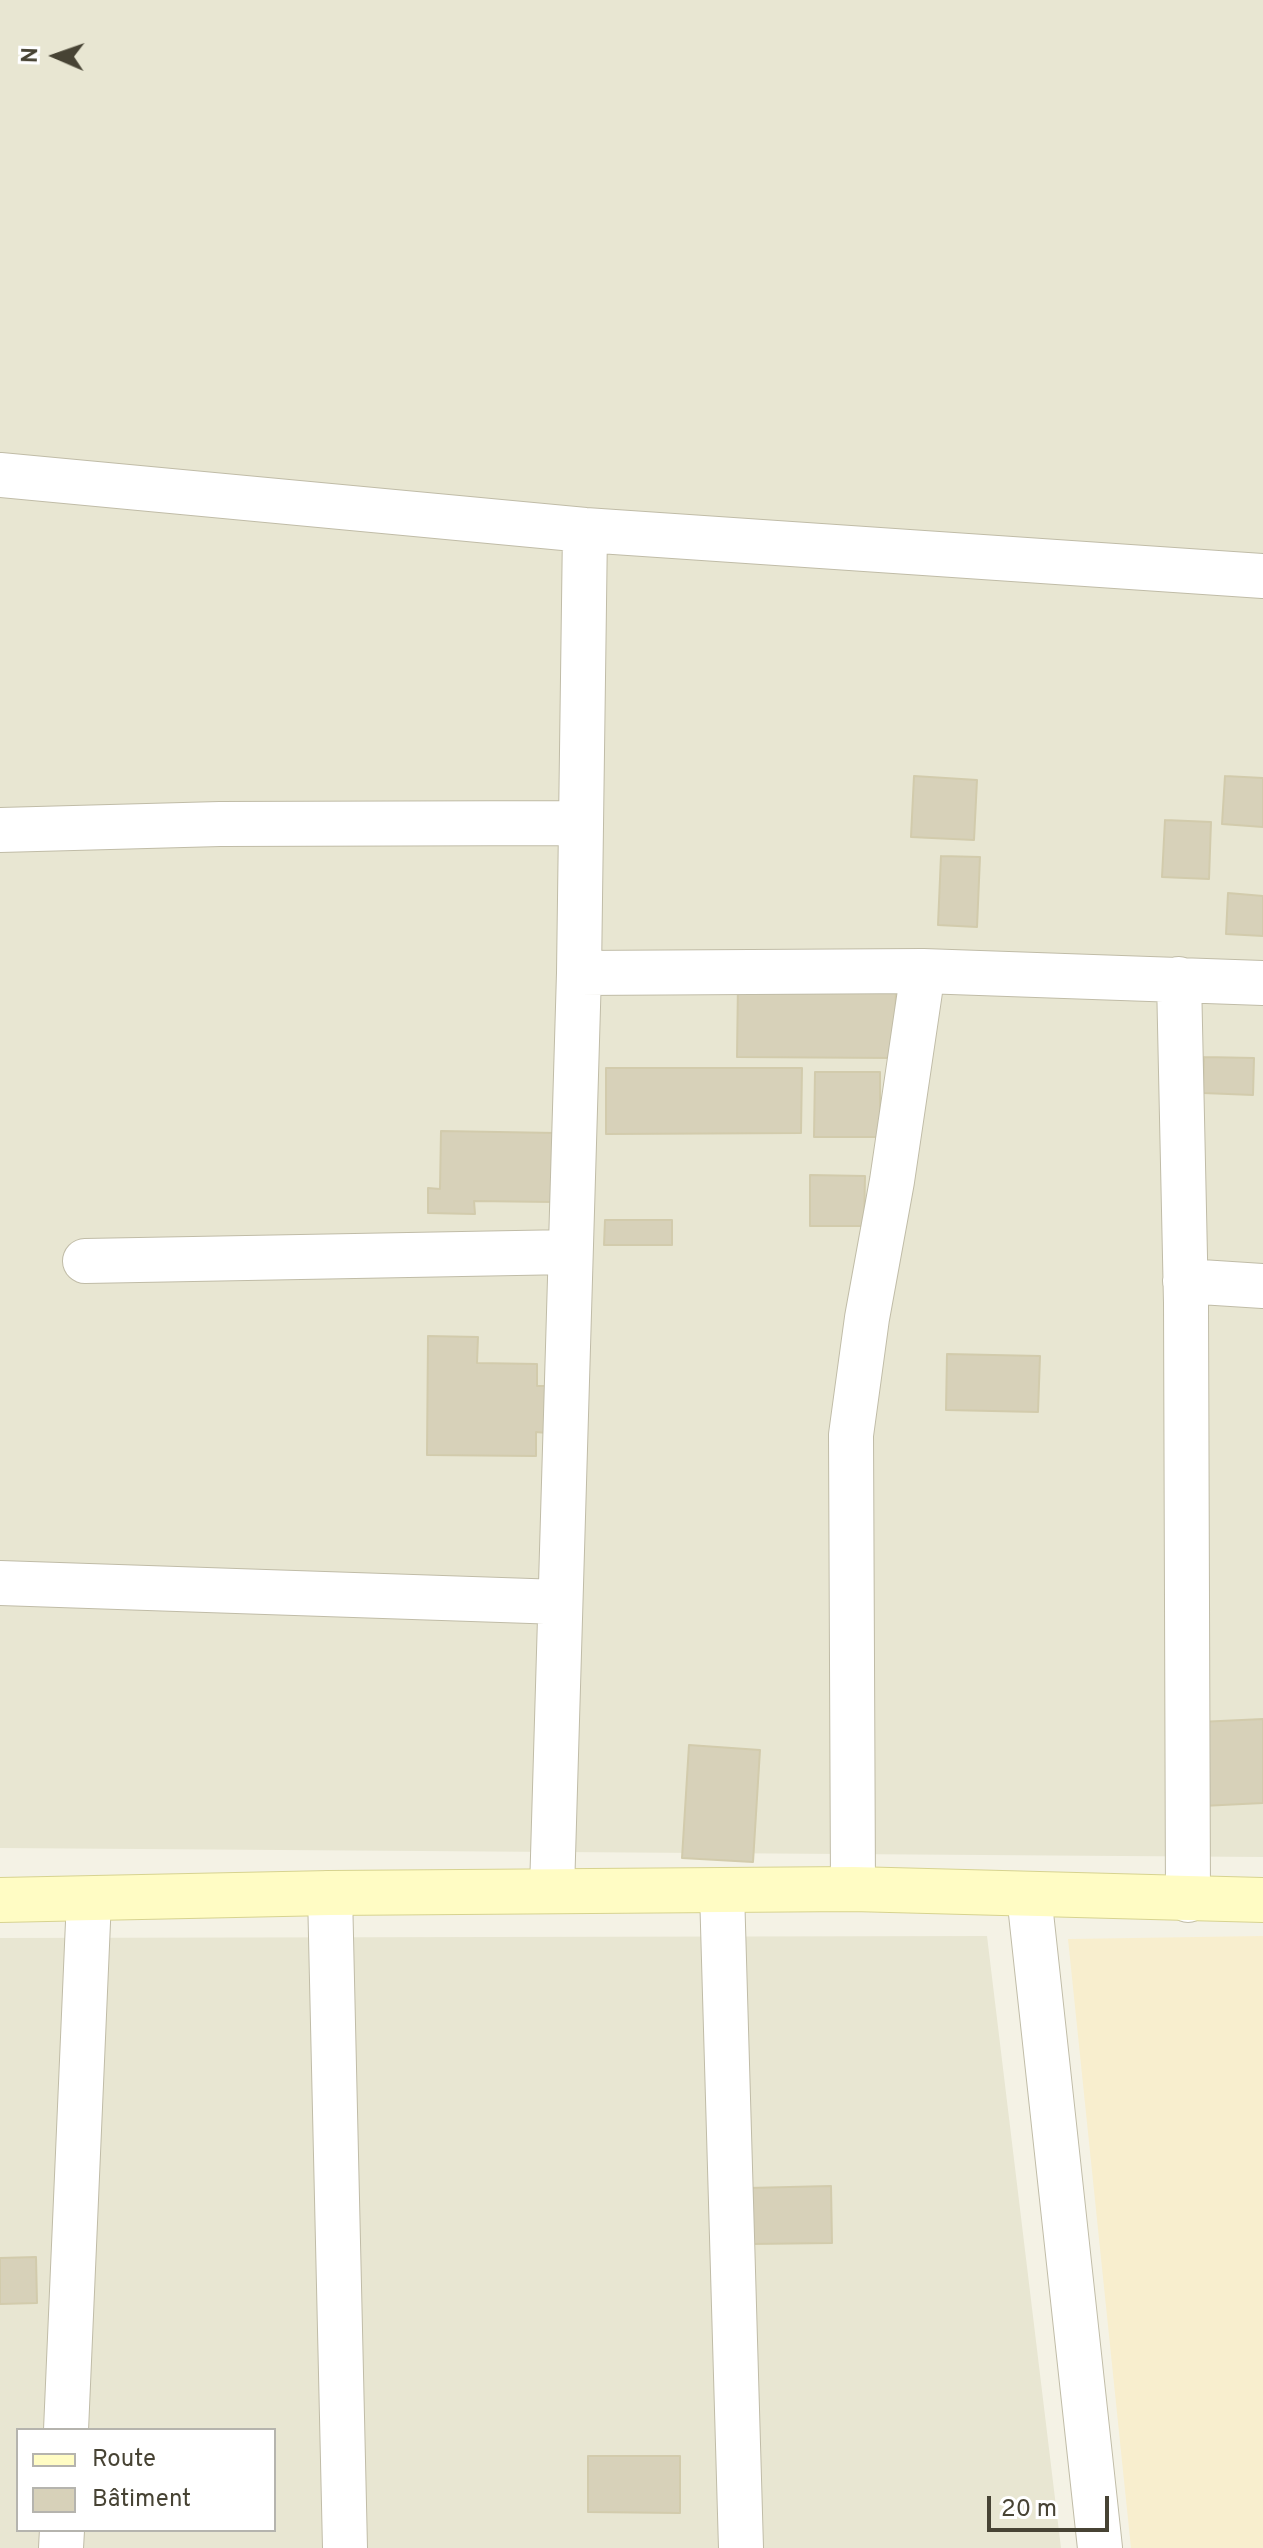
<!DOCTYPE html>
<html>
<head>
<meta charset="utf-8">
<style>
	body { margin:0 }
	#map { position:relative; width:1263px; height:2548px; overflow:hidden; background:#f4f2e5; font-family:Overpass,sans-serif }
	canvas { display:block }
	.legend { position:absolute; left:16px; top:2428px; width:260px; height:104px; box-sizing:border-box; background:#fff; border:2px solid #b5b4ae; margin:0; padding:10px 14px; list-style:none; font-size:24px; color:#474334 }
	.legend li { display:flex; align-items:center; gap:16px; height:40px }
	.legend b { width:40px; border:2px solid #b5b4ae }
	.north { position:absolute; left:16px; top:16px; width:80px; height:80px; -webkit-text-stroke:6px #fff; paint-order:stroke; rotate:272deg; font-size:22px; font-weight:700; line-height:32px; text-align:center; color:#474334 }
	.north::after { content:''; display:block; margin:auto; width:28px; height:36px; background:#474334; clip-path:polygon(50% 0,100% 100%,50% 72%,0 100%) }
	.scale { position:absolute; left:987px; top:2496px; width:122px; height:36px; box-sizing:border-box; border:4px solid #474334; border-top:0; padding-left:10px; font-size:24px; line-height:28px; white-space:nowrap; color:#474334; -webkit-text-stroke:6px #fff; paint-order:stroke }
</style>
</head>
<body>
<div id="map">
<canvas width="1263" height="2548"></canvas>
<ul class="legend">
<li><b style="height:10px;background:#fffcc4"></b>Route</li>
<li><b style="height:22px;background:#d7d1b9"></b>Bâtiment</li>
</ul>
<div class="north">N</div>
<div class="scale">20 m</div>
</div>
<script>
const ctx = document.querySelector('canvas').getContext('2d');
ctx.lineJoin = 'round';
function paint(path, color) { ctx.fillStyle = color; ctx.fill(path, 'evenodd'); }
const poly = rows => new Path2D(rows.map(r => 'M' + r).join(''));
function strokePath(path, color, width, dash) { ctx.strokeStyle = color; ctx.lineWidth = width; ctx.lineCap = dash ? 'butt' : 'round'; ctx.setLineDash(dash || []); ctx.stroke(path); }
paint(poly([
	[0,0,1263,0,1263,1857,0,1848],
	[987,1936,1061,2548,0,2548,0,1938],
	[18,2430,274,2430,274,2530,18,2530]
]), '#e8e6d2');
paint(poly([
	[1263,1936,1263,2548,1131,2548,1068,1939]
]), '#f8eece');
const building = poly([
	[914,776,977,780,974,840,911,837,914,776],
	[1225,776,1263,778,1263,827,1222,824,1225,776],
	[1165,820,1211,822,1209,879,1162,877,1165,820],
	[941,856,980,857,977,927,938,925,941,856],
	[1228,893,1263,896,1263,936,1226,934,1228,893],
	[738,982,896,983,895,1058,737,1057,738,982],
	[1204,1057,1254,1058,1253,1095,1203,1093,1204,1057],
	[606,1068,802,1068,801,1133,606,1134,606,1068],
	[815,1072,880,1072,880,1137,814,1137,815,1072],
	[441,1131,556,1133,554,1202,474,1201,475,1214,428,1213,428,1188,440,1189,441,1131],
	[810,1175,865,1176,864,1226,810,1226,810,1175],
	[605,1220,672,1220,672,1245,604,1245,605,1220],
	[428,1336,478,1337,477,1363,537,1364,537,1386,547,1386,547,1433,536,1432,536,1456,427,1455,428,1336],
	[947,1354,1040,1356,1038,1412,946,1410,947,1354],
	[1263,1719,1263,1803,1202,1806,1199,1722,1263,1719],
	[689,1745,760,1750,753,1862,682,1858,689,1745],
	[831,2186,832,2243,750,2244,748,2188,831,2186],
	[36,2257,37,2303,0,2304,0,2258,36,2257],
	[588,2456,680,2456,680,2513,588,2512,588,2456]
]);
paint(building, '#d7d1b9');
strokePath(building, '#d2cbac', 2);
const street = poly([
	[0,475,585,530,1263,576],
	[0,830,220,824,581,823],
	[579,973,923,971,1263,983],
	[1179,979,1186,1303,1188,1900],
	[85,1261,570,1252],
	[1185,1281,1263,1286],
	[0,1583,560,1602],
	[853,1889,851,1435,867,1318,892,1181,923,971],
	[552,1890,579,973,585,530],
	[722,1891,741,2548],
	[330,1893,345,2548],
	[1029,1895,1100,2548],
	[66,2430,89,1899],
	[61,2548,62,2530]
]);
const secondary = poly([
	[0,1900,330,1893,853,1889,1263,1900]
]);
strokePath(street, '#c0bca7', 46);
strokePath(secondary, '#d7d390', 46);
strokePath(street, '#fff', 44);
strokePath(secondary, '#fffcc4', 44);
</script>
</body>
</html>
